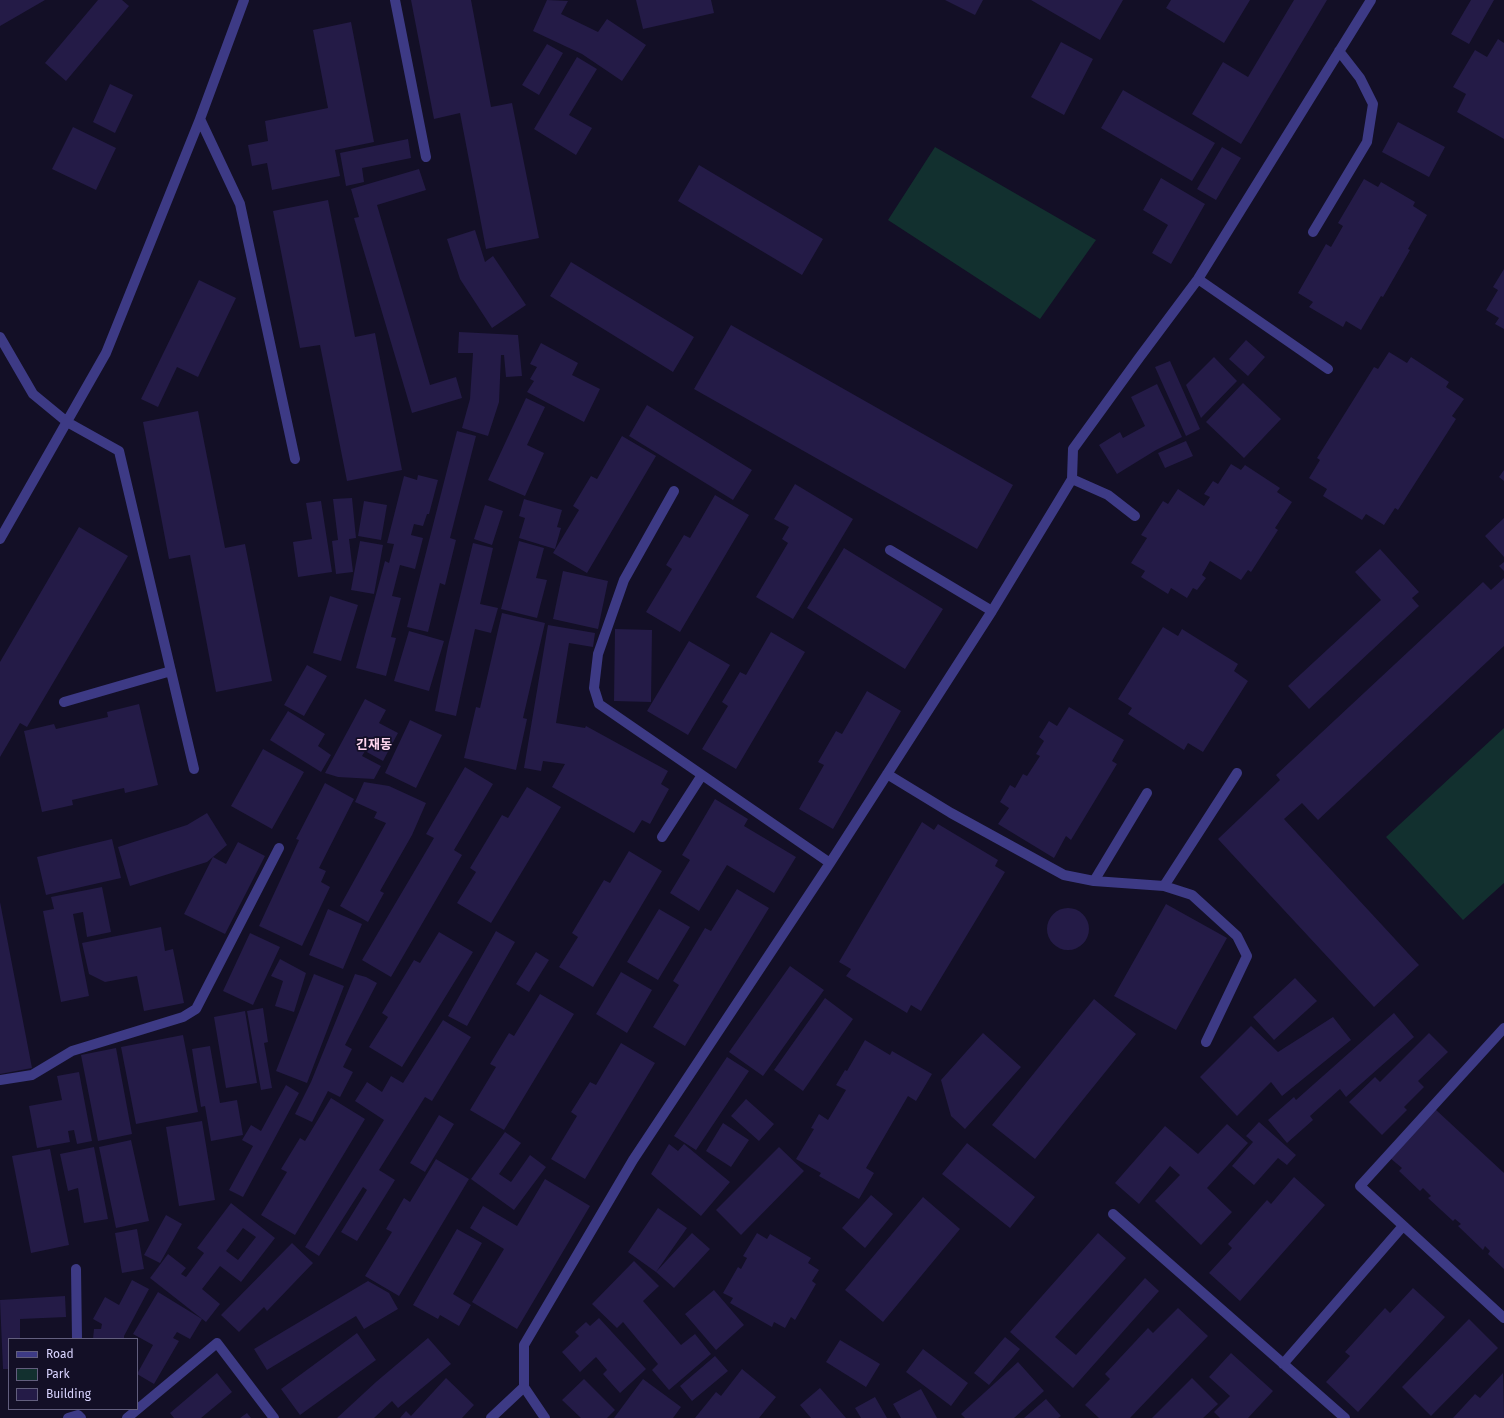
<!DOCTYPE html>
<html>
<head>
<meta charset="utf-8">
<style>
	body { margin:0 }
	#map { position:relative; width:1504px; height:1418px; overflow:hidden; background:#130f26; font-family:"Fira Sans",sans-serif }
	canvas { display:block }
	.legend { position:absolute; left:8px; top:1338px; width:130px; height:72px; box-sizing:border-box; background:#130f26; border:1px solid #625e7d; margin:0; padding:5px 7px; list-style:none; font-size:12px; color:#d9d4ff }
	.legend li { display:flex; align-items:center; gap:8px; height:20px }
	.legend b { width:20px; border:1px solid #625e7d }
</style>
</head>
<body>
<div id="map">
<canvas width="1504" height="1418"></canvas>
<ul class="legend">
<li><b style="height:5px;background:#3d3a85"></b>Road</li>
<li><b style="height:11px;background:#12302f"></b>Park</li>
<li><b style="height:11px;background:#241b47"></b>Building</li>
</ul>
</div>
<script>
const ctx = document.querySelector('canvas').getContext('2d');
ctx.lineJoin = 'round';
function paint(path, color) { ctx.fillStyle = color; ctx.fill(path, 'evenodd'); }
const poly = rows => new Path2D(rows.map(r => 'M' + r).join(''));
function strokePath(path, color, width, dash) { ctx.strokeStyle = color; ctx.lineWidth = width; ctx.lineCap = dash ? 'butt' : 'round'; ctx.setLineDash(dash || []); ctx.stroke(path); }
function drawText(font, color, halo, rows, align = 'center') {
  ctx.font = font + ' "Fira Sans","Noto Sans KR",sans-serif'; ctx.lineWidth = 3.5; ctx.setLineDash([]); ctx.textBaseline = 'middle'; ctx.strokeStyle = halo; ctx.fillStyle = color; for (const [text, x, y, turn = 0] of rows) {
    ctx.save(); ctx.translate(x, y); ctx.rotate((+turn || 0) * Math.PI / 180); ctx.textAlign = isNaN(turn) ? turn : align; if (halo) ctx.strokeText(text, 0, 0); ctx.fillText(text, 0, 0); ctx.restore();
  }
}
paint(poly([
	[935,147,1096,240,1040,319,888,220],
	[1504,728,1504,883,1463,920,1386,837]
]), '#12302f');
paint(poly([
	[0,0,45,0,0,26],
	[98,0,122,0,129,6,66,81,45,63],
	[411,0,471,0,491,107,512,103,539,238,486,249,460,113,434,119],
	[547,0,568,1,561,14,598,32,607,19,646,45,622,81,582,54,533,31],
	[636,0,711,0,714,13,643,29],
	[945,0,983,0,975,15],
	[1031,0,1123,0,1100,40],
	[1171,0,1250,0,1224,43,1166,8],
	[1294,0,1327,0,1241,144,1192,114,1223,62,1248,77],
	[1471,0,1494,0,1469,44,1451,34],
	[351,22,374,142,335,150,340,176,272,190,267,163,252,166,248,145,268,141,265,121,328,108,313,30],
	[1498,39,1504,43,1504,139,1457,112,1466,94,1453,87,1475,50,1487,57],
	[1061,42,1093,59,1064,115,1031,97],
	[547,44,563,53,539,95,522,85],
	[577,57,597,69,569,115,592,128,576,155,534,129],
	[110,84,133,95,115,133,93,122],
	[1123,90,1215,143,1192,181,1101,128],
	[1398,122,1445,147,1429,177,1382,152],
	[73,127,116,148,96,190,52,169],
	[408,139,411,158,362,168,364,182,346,186,340,153],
	[1222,147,1241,158,1216,200,1197,189],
	[699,165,823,239,802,275,678,201],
	[419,169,426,190,377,205,430,385,456,377,462,398,412,413,354,218,359,217,351,189],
	[1161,178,1205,204,1171,264,1152,253,1168,225,1143,210],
	[1364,179,1378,187,1381,182,1415,202,1413,206,1427,215,1408,249,1410,250,1383,297,1381,296,1361,330,1346,321,1343,327,1309,307,1313,302,1298,293,1326,244,1331,247,1343,226,1338,223],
	[328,200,355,337,375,333,402,470,347,481,320,345,300,348,273,211],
	[475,230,485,262,493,256,526,305,492,328,460,279,447,239],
	[571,262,694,337,673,372,550,296],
	[1504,269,1504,329,1495,324,1499,318,1486,310,1498,290,1493,287],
	[199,280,236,298,198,377,177,367,158,407,141,399],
	[731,325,1013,485,977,549,694,389],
	[459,332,518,335,522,376,506,377,504,355,501,355,499,402,488,436,462,428,470,399,473,353,458,353],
	[1246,340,1265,357,1248,376,1229,359],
	[541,343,578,363,572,375,600,389,584,422,527,392,534,381,530,379,537,367,530,364],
	[1389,352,1407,363,1411,357,1449,382,1446,387,1464,399,1452,416,1456,419,1398,510,1395,508,1384,525,1366,514,1362,520,1323,496,1327,489,1309,478,1320,460,1317,458,1374,367,1378,369],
	[1214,357,1237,381,1201,418,1186,385],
	[1170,361,1200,429,1186,436,1155,367],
	[1243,383,1281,419,1244,458,1206,422],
	[1157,384,1182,437,1156,450,1117,474,1099,445,1120,432,1123,438,1145,426,1131,397],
	[526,398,545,407,527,445,544,453,525,496,488,480],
	[647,405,752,470,733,500,629,436],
	[198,411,225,548,245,544,272,681,216,692,190,555,169,559,143,422],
	[457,431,476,436,450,538,456,540,445,585,440,583,428,632,407,627],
	[622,436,656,456,587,573,553,553,579,510,573,506,591,476,597,479],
	[1186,441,1193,456,1165,468,1158,453],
	[1231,464,1241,470,1245,465,1280,488,1277,492,1292,502,1275,528,1278,530,1251,572,1248,570,1241,580,1210,561,1202,575,1206,578,1197,590,1193,588,1187,598,1171,588,1168,594,1141,577,1145,571,1131,563,1147,538,1141,535,1163,501,1168,504,1178,489,1204,506,1210,497,1204,494,1213,481,1218,484],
	[1504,470,1504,481,1499,477],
	[418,475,438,480,429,514,427,514,423,526,414,524,411,535,423,538,415,569,400,565,392,596,401,598,391,637,396,638,386,676,356,668,385,561,389,563,394,544,387,543,404,476,417,480],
	[795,484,853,519,793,619,756,597,788,543,782,539,789,527,774,519],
	[715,495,749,515,680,632,646,612,672,569,666,565,684,535,690,538],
	[352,498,356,538,349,539,353,572,336,574,332,541,338,540,333,499],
	[524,499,562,510,557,527,561,528,555,549,519,538,525,518,519,516],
	[321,501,332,572,298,577,293,542,312,539,306,503],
	[364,501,387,505,381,540,358,536],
	[485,505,503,511,492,545,474,539],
	[1504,518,1504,557,1485,536],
	[79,527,128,556,27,727,20,723,0,757,0,662],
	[360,541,383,545,374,594,351,590],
	[519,541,544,548,536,578,547,580,537,618,501,609],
	[473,543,493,548,480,604,498,608,491,633,475,629,456,716,435,711,448,646],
	[844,548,943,609,905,669,807,608],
	[1380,549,1419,592,1412,598,1419,606,1309,709,1288,686,1381,600,1355,572],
	[1504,562,1504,571,1499,566],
	[563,571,608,581,598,629,553,619],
	[1504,578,1504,646,1318,820,1302,803,1284,819,1419,965,1374,1007,1218,839,1280,780,1276,775,1483,582,1491,590],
	[330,596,358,605,341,661,313,653],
	[502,613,545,623,523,718,527,719,516,770,464,758,476,707,480,708],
	[548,625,595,633,593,647,569,643,556,723,585,728,586,726,668,771,661,784,669,789,650,824,642,820,634,833,552,787,565,764,543,761,541,771,524,768],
	[1163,627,1178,636,1182,629,1238,664,1234,671,1248,681,1203,752,1188,743,1184,750,1128,714,1132,708,1118,699],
	[615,629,652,630,651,702,614,701],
	[409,631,444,641,429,691,394,681],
	[771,632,805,652,736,769,702,749,728,706,722,702,740,672,746,675],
	[689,641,730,665,688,735,647,711],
	[307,665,327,676,304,716,284,705],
	[867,691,901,711,833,829,799,809,824,765,818,762,836,731,842,734],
	[365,699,386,710,379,723,398,733,383,761,365,751,362,756,381,766,374,779,338,777,325,773],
	[139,704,158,785,125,793,124,788,72,800,73,805,42,812,24,731,54,724,56,729,108,717,107,712],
	[1069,707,1124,740,1112,761,1117,764,1071,840,1066,836,1054,858,998,824,1009,808,1000,802,1010,785,1015,788,1023,774,1027,776,1040,756,1036,754,1044,741,1039,737,1049,721,1057,726],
	[288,711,325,734,318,746,331,755,321,772,270,740],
	[410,720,442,735,416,788,385,773],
	[263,749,304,772,272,829,231,806],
	[465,767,493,784,454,850,462,855,391,977,362,960,434,838,426,834],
	[364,782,389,786,426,803,412,835,380,891,384,893,368,922,340,906,386,823,374,818,377,812,355,802],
	[325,783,354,799,319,868,326,871,321,882,330,887,302,946,259,926,299,840,296,839],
	[527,787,561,807,491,923,457,903,476,872,470,868,502,815,508,818],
	[715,799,748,819,744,826,796,857,774,893,727,865,699,911,670,893,690,860,682,855],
	[207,813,227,845,207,862,130,886,118,847,187,825],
	[922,822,934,830,938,824,998,860,995,866,1005,872,921,1011,911,1005,907,1013,846,976,851,969,839,962],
	[112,839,121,878,46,895,37,857],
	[238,842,265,856,225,934,184,914,213,857,226,864],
	[629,851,662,871,593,987,559,967,578,937,572,933,604,880,610,883],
	[102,887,111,932,87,937,83,912,73,914,89,996,61,1002,43,911,54,909,51,897],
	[737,889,769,908,685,1046,653,1027,679,985,673,981,705,928,711,931],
	[0,902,32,1068,0,1074],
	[1166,904,1227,938,1176,1030,1114,996],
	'1047 929a21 21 0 1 1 42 0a21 21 0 1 1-42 0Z',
	[328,909,362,924,343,969,309,955],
	[659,909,690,927,658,980,627,962],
	[161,927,165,951,173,949,184,1003,144,1011,137,976,105,982,89,974,82,943],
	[496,931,515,942,467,1026,448,1016],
	[439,932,473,952,402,1067,369,1047,388,1017,382,1013,414,960,420,963],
	[250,933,280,947,253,1005,223,991],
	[536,952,549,960,529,992,516,984],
	[280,959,306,973,294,1012,275,1006,283,981,271,976],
	[790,966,824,990,763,1076,729,1052],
	[621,972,652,990,627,1033,596,1014],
	[314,974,344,986,307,1083,276,1071],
	[355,974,366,977,377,983,345,1045,352,1049,343,1067,353,1072,340,1097,328,1091,312,1122,295,1114,311,1082],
	[1295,978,1317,1001,1274,1040,1253,1017],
	[540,994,574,1014,504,1130,470,1110,496,1067,490,1064,509,1033,514,1036],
	[825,998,853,1019,803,1091,774,1070],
	[1094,999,1136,1034,1035,1159,992,1125],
	[263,1008,268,1042,264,1043,272,1088,261,1090,247,1011],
	[245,1011,257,1083,226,1088,214,1017],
	[1394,1013,1414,1037,1346,1097,1340,1089,1310,1116,1313,1120,1287,1143,1268,1120,1294,1097,1296,1100],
	[1333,1017,1351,1040,1282,1096,1271,1082,1237,1116,1200,1077,1251,1026,1278,1052],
	[443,1020,471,1037,432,1101,425,1097,379,1170,395,1180,357,1241,341,1232,367,1190,363,1187,319,1256,305,1247,384,1120,355,1101,367,1082,382,1092,391,1076,403,1083],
	[983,1033,1021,1067,965,1129,951,1116,941,1080],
	[1429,1033,1448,1052,1418,1081,1424,1087,1404,1107,1407,1110,1382,1135,1349,1102,1375,1077,1380,1082],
	[183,1035,198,1112,136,1124,121,1047],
	[865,1040,890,1055,892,1051,932,1074,916,1101,908,1096,866,1168,874,1173,859,1199,819,1176,821,1173,796,1159,814,1129,811,1128,819,1114,828,1120,846,1090,836,1085,845,1070,847,1071],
	[621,1043,655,1063,585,1179,551,1159,577,1116,571,1112,590,1082,596,1085],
	[210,1046,220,1103,237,1100,243,1135,211,1141,205,1106,201,1107,192,1049],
	[116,1048,132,1134,98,1141,81,1055],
	[727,1057,749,1071,696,1150,674,1136],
	[79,1072,92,1141,77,1144,74,1130,68,1131,70,1142,37,1148,29,1106,62,1100,57,1076],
	[286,1085,299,1093,243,1197,229,1190,253,1146,242,1140,251,1125,261,1131],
	[331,1098,365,1119,295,1235,261,1215,287,1172,281,1169,300,1138,305,1141],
	[746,1099,774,1124,759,1141,731,1116],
	[1435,1109,1504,1173,1504,1269,1488,1254,1490,1251,1485,1246,1483,1250,1458,1226,1461,1224,1455,1219,1453,1221,1428,1198,1431,1196,1423,1188,1420,1191,1399,1171,1402,1168,1390,1158],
	[439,1115,454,1124,425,1172,410,1163],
	[202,1121,215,1200,179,1206,166,1127],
	[1259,1122,1296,1155,1287,1165,1278,1158,1254,1185,1232,1166,1253,1142,1246,1136],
	[723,1123,749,1140,731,1167,706,1151],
	[1227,1124,1248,1143,1207,1188,1232,1212,1201,1245,1155,1201,1180,1175,1170,1166,1139,1204,1115,1183,1165,1126,1198,1154],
	[505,1132,521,1143,499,1174,511,1182,530,1155,546,1167,514,1210,471,1179],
	[131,1140,149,1221,116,1228,99,1147],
	[967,1143,1035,1197,1010,1228,942,1174],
	[669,1144,678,1151,684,1144,730,1182,701,1216,651,1174],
	[94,1147,108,1219,84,1223,78,1188,68,1191,60,1154],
	[779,1147,804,1171,741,1235,716,1210],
	[50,1149,69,1245,31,1253,12,1156],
	[436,1159,469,1179,399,1296,365,1276,392,1232,386,1229,404,1198,410,1202],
	[1294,1177,1325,1205,1240,1301,1209,1273,1232,1248,1228,1244,1267,1200,1271,1204],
	[545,1179,590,1206,517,1329,472,1302,504,1249,470,1228,483,1206,517,1226],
	[871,1195,893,1214,865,1248,842,1228],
	[923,1197,960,1229,883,1322,845,1290],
	[231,1203,275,1238,241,1282,220,1266,202,1289,220,1304,206,1322,150,1278,168,1254,186,1268,181,1274,186,1277,204,1253,197,1248],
	[243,1228,256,1237,238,1260,226,1251],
	[658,1208,687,1228,656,1272,692,1233,710,1249,674,1288,656,1272,628,1252],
	[166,1215,182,1224,160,1263,144,1255],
	[137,1229,144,1269,122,1273,115,1233],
	[457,1229,482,1243,453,1294,471,1305,459,1326,440,1315,438,1319,413,1305],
	[757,1233,767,1239,770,1234,811,1258,808,1263,819,1270,812,1281,816,1284,795,1320,791,1317,785,1328,774,1322,772,1327,730,1303,733,1298,723,1293,738,1267,741,1269,747,1258,743,1256],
	[1098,1233,1126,1258,1055,1337,1076,1355,1145,1278,1159,1291,1073,1388,1010,1332],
	[292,1243,313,1263,267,1311,264,1307,239,1332,221,1315],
	[634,1261,659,1286,643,1301,681,1345,695,1334,711,1354,669,1390,652,1370,658,1364,623,1322,617,1328,592,1304],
	[132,1280,149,1289,124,1336,124,1339,93,1339,94,1329,101,1329,102,1324,93,1319,105,1297,119,1305],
	[368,1281,389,1293,398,1309,364,1329,356,1316,267,1370,254,1349],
	[1413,1288,1445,1317,1358,1412,1326,1382,1350,1356,1345,1352,1385,1308,1390,1313],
	[714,1290,744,1325,716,1350,685,1314],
	[158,1292,202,1319,190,1339,177,1332,173,1338,179,1341,154,1384,137,1374,153,1345,133,1334],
	[65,1296,66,1317,20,1319,20,1339,9,1339,9,1369,3,1369,0,1300],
	[1178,1308,1208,1336,1130,1418,1099,1418,1085,1405,1110,1379,1105,1374,1148,1328,1153,1333],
	[599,1318,646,1369,620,1393,603,1374,607,1370,596,1357,580,1372,562,1352,579,1336,575,1332,586,1322,590,1326],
	[1469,1319,1498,1348,1431,1416,1402,1387],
	[357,1333,376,1360,300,1415,281,1389],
	[1005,1337,1020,1349,989,1385,974,1373],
	[428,1338,451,1364,398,1408,392,1401,374,1418,337,1418,376,1382],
	[840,1340,880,1364,866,1387,826,1362],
	[923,1349,968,1383,951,1406,906,1372],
	[1231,1353,1273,1391,1248,1418,1220,1418,1214,1412,1230,1396,1209,1377],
	[715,1356,728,1371,692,1401,680,1386],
	[1018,1362,1044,1391,1014,1418,965,1418,961,1414],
	[742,1369,776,1397,759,1418,695,1418,716,1392,721,1396],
	[217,1373,232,1392,201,1418,174,1418,170,1413],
	[1503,1373,1504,1418,1453,1418,1475,1394,1480,1398],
	[446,1378,474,1405,462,1418,400,1418,406,1411,411,1416],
	[1192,1378,1218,1404,1203,1418,1152,1418],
	[584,1379,615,1410,607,1418,581,1418,562,1400],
	[643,1379,681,1407,673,1418,614,1418],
	[820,1388,846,1418,811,1418,800,1405],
	[921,1389,937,1418,901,1418,893,1404],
	[875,1397,887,1418,861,1418,855,1408],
	[1046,1399,1061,1416,1058,1418,1024,1418],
	[247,1413,251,1418,240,1418]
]), '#241b47');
strokePath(poly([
	[395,0,426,157],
	[200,119,240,204,295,459],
	[1313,232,1367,142,1373,104,1360,78,1339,51],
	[1198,279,1328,369],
	[0,337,33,394,67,422,119,451,194,769],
	[1072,479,1108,495,1135,516],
	[674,491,624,580,598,654,594,688,599,704,830,863],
	[0,539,106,353,200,119,244,0],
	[890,550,992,611],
	[64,702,171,671],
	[887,774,951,813,1064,875,1094,881,1164,886,1192,895,1237,936,1247,956,1206,1042],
	[662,837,702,775],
	[1094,881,1147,793],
	[1164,886,1237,773],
	[1504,1028,1360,1186,1504,1318],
	[0,1080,32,1075,72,1051,183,1017,196,1009,279,848],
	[1113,1214,1345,1418],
	[76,1269,77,1339],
	[1283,1364,1403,1226],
	[68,1418,78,1415,81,1418],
	[127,1418,217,1343,274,1418],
	[491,1418,524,1387],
	[545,1418,524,1387,524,1345,633,1160,830,863,992,611,1072,479,1073,449,1139,358,1198,279,1371,0]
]), '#3d3a85', 10);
drawText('bold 13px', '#ffd6f0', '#130f26', [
	["긴재동",374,745]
]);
</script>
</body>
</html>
